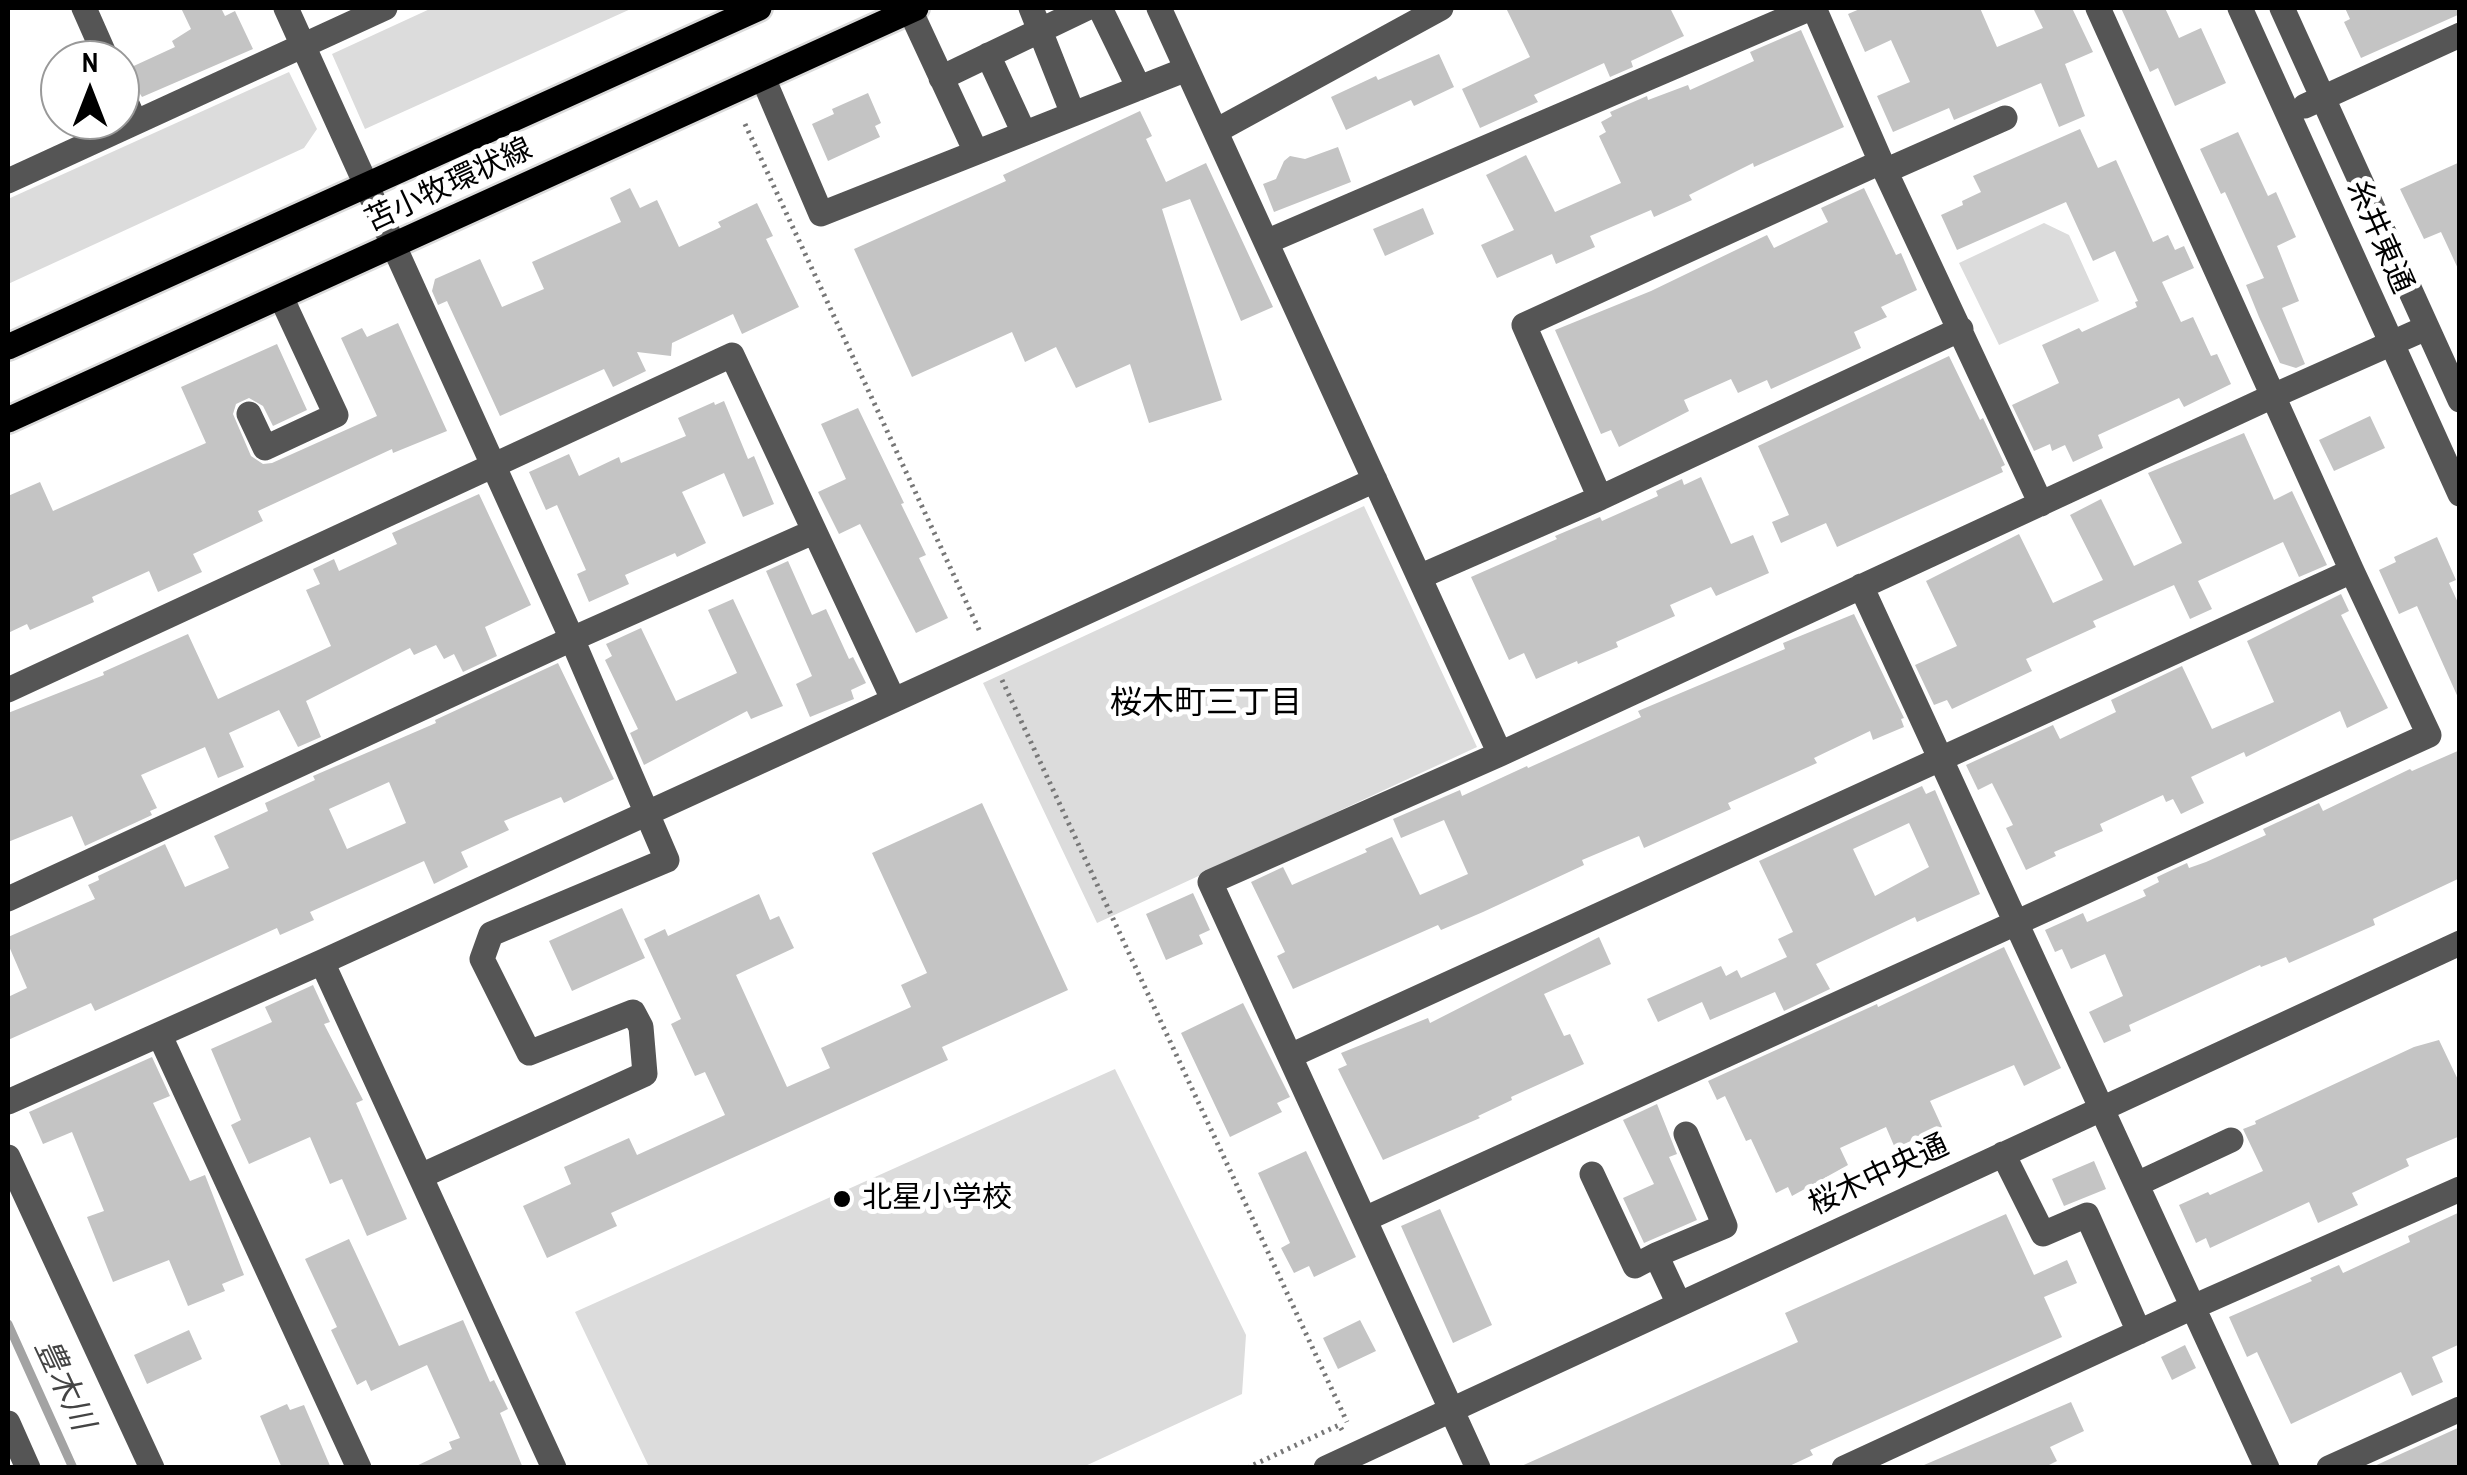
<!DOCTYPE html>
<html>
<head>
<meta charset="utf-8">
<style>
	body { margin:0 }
	#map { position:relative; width:2467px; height:1475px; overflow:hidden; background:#fff; font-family:"Archivo Narrow",sans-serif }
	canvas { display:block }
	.frame { position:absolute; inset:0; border:10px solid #000; pointer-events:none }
	.north { position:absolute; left:40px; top:40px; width:100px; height:100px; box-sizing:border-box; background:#fff; border:2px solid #999; border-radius:50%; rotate:0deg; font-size:28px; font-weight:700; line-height:40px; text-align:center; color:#000 }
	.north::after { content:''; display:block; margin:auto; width:35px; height:45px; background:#000; clip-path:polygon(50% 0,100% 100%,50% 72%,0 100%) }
</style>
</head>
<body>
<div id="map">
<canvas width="2467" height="1475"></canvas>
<div class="frame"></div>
<div class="north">N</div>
</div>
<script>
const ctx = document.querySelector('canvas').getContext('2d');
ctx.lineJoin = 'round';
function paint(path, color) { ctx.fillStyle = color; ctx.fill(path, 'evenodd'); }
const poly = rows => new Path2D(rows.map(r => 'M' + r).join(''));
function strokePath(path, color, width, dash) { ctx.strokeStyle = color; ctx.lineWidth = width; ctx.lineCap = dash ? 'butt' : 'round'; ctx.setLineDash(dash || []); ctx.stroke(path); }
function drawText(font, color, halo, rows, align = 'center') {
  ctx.font = font + ' "Archivo Narrow","Noto Sans JP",sans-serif'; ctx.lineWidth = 10; ctx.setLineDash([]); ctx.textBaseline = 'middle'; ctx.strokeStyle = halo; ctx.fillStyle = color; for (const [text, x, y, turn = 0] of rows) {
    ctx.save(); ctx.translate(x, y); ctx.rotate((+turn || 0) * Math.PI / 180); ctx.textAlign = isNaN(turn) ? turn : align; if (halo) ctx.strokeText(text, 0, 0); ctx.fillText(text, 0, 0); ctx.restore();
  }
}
paint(poly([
	[432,8,633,8,365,129,332,54],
	[289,72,317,129,304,148,8,284,8,199],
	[2044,223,2069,235,2099,301,1999,345,1959,263],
	[1364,506,1477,747,1097,923,983,683],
	[1115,1069,1246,1335,1242,1394,1083,1467,649,1467,575,1312]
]), '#dcdcdc');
strokePath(poly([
	[8,1324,73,1468]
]), '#a3a3a3', 9);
paint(poly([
	[181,8,221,8,225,16,235,11,253,49,142,97,125,70,175,47,172,41,191,29],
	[1506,8,1670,8,1684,36,1631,61,1633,67,1610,77,1604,63,1534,95,1538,102,1480,128,1462,89,1530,57],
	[1862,8,1980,8,1997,47,2043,28,2033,8,2072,8,2093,52,2065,64,2085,116,2059,127,2041,83,1954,120,1949,108,1893,132,1877,96,1910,82,1891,40,1865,52,1848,14],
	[2121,8,2165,8,2179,38,2201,28,2226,83,2175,106,2158,68,2150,72],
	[2345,8,2460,8,2460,14,2361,58,2344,22,2350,19],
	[1801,30,1844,127,1754,167,1753,163,1689,195,1692,200,1654,217,1651,210,1590,236,1595,247,1556,264,1552,254,1497,278,1481,245,1514,230,1486,175,1526,155,1555,212,1621,183,1599,136,1606,132,1601,122,1612,116,1610,112,1647,96,1648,100,1688,85,1690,90,1754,61,1750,52],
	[1439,54,1454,87,1414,106,1411,100,1346,130,1331,97,1376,76,1378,80],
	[868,93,881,123,875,126,880,137,828,161,812,124,834,114,832,109],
	[1140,111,1152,136,1146,139,1166,182,1206,163,1273,307,1241,321,1190,199,1162,209,1222,400,1149,423,1130,364,1076,388,1056,347,1025,362,1012,332,912,377,854,249,1006,181,1003,175],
	[2080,129,2098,168,2116,160,2153,242,2168,235,2175,250,2184,246,2194,268,2162,282,2181,322,2193,317,2211,356,2217,354,2231,384,2184,407,2179,398,2098,435,2103,448,2073,462,2065,445,2052,451,2050,444,2034,451,2012,405,2059,383,2042,345,2079,328,2082,332,2137,307,2135,302,2138,301,2115,251,2093,261,2066,202,1957,250,1941,215,1963,205,1962,201,1981,192,1973,176],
	[2238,132,2268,196,2276,192,2296,237,2277,246,2299,301,2282,308,2305,364,2296,368,2280,363,2259,317,2246,285,2264,278,2225,192,2221,194,2200,149],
	[1338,147,1351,182,1274,212,1263,184,1276,179,1284,161,1290,156,1305,159],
	[2460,162,2460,273,2441,232,2424,239,2400,189],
	[630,188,640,208,657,200,679,247,721,227,718,222,757,203,773,236,766,239,799,307,742,334,733,314,672,343,671,356,637,352,646,371,613,387,604,369,500,416,447,301,438,305,432,291,435,279,480,259,502,307,544,289,532,262,621,222,610,198],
	[1864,188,1896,255,1901,253,1917,290,1881,307,1887,317,1854,332,1861,348,1771,389,1767,380,1738,393,1731,379,1684,400,1689,411,1619,447,1611,430,1601,434,1555,330,1651,291,1767,235,1774,248,1828,222,1821,208],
	[1423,208,1434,234,1385,256,1373,229],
	[398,323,447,431,393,453,392,449,258,511,263,521,193,554,202,572,158,592,149,571,92,597,94,602,30,630,27,624,8,633,8,496,40,482,53,511,206,443,181,387,277,344,307,410,273,426,263,406,249,398,236,404,233,414,251,456,263,464,272,463,377,416,341,338,362,328,367,337],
	[1949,356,1980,420,1983,418,2005,465,2001,467,2003,472,1837,547,1826,523,1781,543,1772,522,1789,515,1758,446],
	[724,401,748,459,754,456,774,504,743,517,724,473,682,492,706,543,677,557,675,553,625,575,629,584,589,602,577,574,586,570,557,505,546,510,529,472,569,454,579,476,619,457,621,463,686,436,678,418,714,402,715,405],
	[858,408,904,503,901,504,926,555,919,558,948,618,916,633,860,524,839,534,818,492,846,479,821,424],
	[2370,416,2385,448,2334,471,2319,440],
	[2244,433,2274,500,2292,491,2327,565,2299,577,2283,542,2198,581,2212,609,2190,619,2174,585,2093,621,2096,627,2026,659,2032,671,1952,709,1947,700,1934,705,1915,665,1957,646,1926,581,2019,534,2053,603,2103,580,2070,515,2101,499,2134,566,2182,543,2148,473],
	[1701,477,1731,544,1753,535,1769,573,1716,596,1711,587,1670,605,1675,616,1616,642,1618,647,1578,664,1577,661,1536,679,1524,653,1509,660,1471,577,1557,539,1555,536,1600,517,1602,521,1658,496,1656,491,1682,479,1684,485],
	[479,494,531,605,485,627,497,656,463,672,454,654,444,659,436,645,414,655,410,648,306,701,321,737,298,747,279,710,229,733,244,767,218,778,205,747,141,775,157,808,150,811,152,815,85,846,72,816,8,842,8,713,104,675,103,672,188,634,218,699,289,666,331,646,306,590,320,584,313,569,334,559,339,571,397,544,392,533],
	[2437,537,2456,580,2449,583,2460,607,2460,702,2417,606,2399,614,2379,570,2396,562,2394,557],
	[788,561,812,615,826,609,849,659,853,657,866,683,851,690,854,699,810,717,796,684,812,676,766,571],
	[2341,594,2349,611,2341,615,2388,708,2347,728,2340,711,2246,757,2244,752,2191,777,2204,803,2181,814,2173,799,2166,802,2163,795,2100,824,2103,831,2054,852,2056,856,2026,870,2006,828,2013,825,1992,783,1978,790,1966,765,2053,725,2060,739,2116,712,2111,700,2182,666,2212,729,2274,702,2247,641],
	[733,599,783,706,751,719,747,711,644,765,630,733,638,729,605,660,612,656,606,644,641,628,676,701,737,673,708,610],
	[1854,614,1904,718,1901,719,1904,727,1873,740,1870,731,1814,758,1817,763,1728,803,1731,809,1644,848,1639,836,1582,860,1584,865,1483,912,1441,930,1438,925,1293,989,1277,956,1285,952,1251,882,1283,867,1292,885,1367,852,1365,849,1392,837,1420,895,1468,874,1444,820,1401,838,1393,819,1460,790,1462,796,1527,766,1528,768,1641,717,1638,711,1785,649,1783,643],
	[558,663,614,779,564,803,561,797,504,821,509,830,461,852,468,867,434,884,424,861,310,912,314,920,280,935,277,928,95,1011,91,1003,8,1040,8,997,27,988,8,944,8,937,95,899,88,885,99,880,98,876,165,844,185,887,229,868,214,836,268,811,265,803,315,780,313,776,436,723,435,720],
	[389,782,406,823,347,849,329,809],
	[2460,750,2460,878,2373,919,2375,925,2289,963,2286,957,2261,967,2260,965,2129,1025,2131,1031,2104,1043,2089,1012,2123,996,2105,954,2071,969,2062,949,2055,952,2045,930,2083,913,2087,922,2146,896,2143,890,2159,882,2157,877,2176,868,2187,863,2189,868,2206,862,2266,835,2263,829,2319,803,2323,811,2410,769,2412,771],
	[1922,786,1926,794,1935,790,1980,894,1917,922,1915,917,1816,964,1830,989,1784,1011,1775,992,1710,1020,1702,1002,1658,1022,1647,999,1721,966,1726,976,1737,970,1741,978,1787,957,1778,939,1793,932,1759,861],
	[1909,823,1929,867,1875,896,1853,849],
	[982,803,1068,990,942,1047,948,1060,611,1213,617,1226,547,1258,523,1206,571,1184,564,1167,629,1138,637,1155,725,1115,705,1072,695,1076,671,1024,681,1019,644,939,665,929,668,936,759,894,770,920,779,916,794,948,736,975,787,1087,830,1068,821,1048,911,1007,901,985,927,973,872,853],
	[1193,893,1210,930,1199,935,1203,944,1166,960,1146,914],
	[622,908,645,958,572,991,549,941],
	[1599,937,1611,964,1544,994,1564,1036,1570,1034,1584,1064,1511,1097,1512,1100,1478,1116,1480,1118,1383,1160,1338,1069,1347,1065,1341,1053,1428,1018,1430,1023],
	[2004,947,2061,1068,2024,1086,2014,1065,1930,1101,1942,1127,1895,1148,1886,1127,1840,1148,1848,1165,1792,1196,1788,1187,1776,1193,1751,1139,1746,1141,1725,1096,1717,1100,1708,1081,1877,1004,1878,1007],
	[313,985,330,1022,324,1024,363,1100,356,1103,407,1219,367,1236,342,1179,330,1184,310,1137,249,1164,231,1125,241,1120,211,1049,272,1022,265,1007],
	[1243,1003,1290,1097,1277,1103,1282,1112,1230,1137,1181,1033],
	[2439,1040,2460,1084,2460,1136,2406,1159,2409,1166,2352,1193,2358,1205,2318,1223,2309,1202,2210,1248,2206,1238,2196,1243,2179,1205,2208,1192,2210,1195,2263,1171,2243,1129,2256,1124,2255,1121,2414,1047],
	[152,1057,170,1096,153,1103,190,1181,205,1175,244,1275,222,1284,225,1291,188,1306,169,1260,113,1282,87,1217,104,1211,72,1132,43,1144,29,1112],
	[1657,1104,1677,1154,1669,1157,1697,1220,1644,1243,1623,1198,1654,1184,1623,1120],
	[1306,1151,1356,1257,1314,1277,1309,1266,1294,1273,1281,1248,1290,1243,1258,1173],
	[2094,1161,2106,1189,2064,1206,2052,1179],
	[1440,1209,1492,1325,1453,1343,1401,1226],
	[2460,1212,2460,1344,2432,1357,2443,1382,2412,1396,2401,1372,2291,1424,2257,1352,2247,1357,2229,1317,2312,1281,2310,1278,2339,1265,2343,1273,2410,1242,2408,1236],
	[2006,1214,2034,1275,2067,1260,2077,1283,2044,1297,2062,1337,1810,1450,1813,1455,1785,1468,1517,1468,1798,1342,1785,1313],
	[349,1239,399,1346,463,1320,490,1382,494,1380,508,1409,500,1413,523,1468,412,1468,452,1449,449,1442,460,1438,427,1365,371,1391,366,1380,357,1385,331,1330,337,1327,305,1259],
	[1360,1320,1376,1351,1338,1369,1323,1338],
	[189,1330,202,1359,147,1384,134,1355],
	[2185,1345,2196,1368,2172,1380,2161,1357],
	[2071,1402,2084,1431,2050,1447,2057,1461,2043,1468,1917,1468],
	[287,1404,290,1410,304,1405,331,1468,282,1468,260,1416],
	[2460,1427,2460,1468,2370,1468]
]), '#c4c4c4');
const major = poly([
	[8,347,759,8],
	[8,420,916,8]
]);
strokePath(major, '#dbdbdb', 30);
strokePath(poly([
	[745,124,981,634],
	[1002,680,1347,1422],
	[1247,1468,1339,1425,1342,1430]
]), '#777', 5, [2.5, 5]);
strokePath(poly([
	[84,8,107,60],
	[286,8,572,639,667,860,491,934,482,959,529,1053,633,1012,641,1027,645,1074,421,1176],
	[1031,8,1073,114],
	[1100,8,1139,88],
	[1159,8,1500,754],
	[1814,8,1881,162,2041,504],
	[2240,8,2460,494],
	[2282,8,2460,400],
	[910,10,976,152],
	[988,55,1024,133],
	[763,78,821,214,1187,69],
	[941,78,1087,8],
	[120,88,135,122],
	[2305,106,2460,35],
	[1216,131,1441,8],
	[1885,171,2005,118],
	[8,181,385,8],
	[1266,242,1811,8],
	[249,414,265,448,336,415,281,297],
	[1600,498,1524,325,1881,162],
	[1419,577,1600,498,1961,329],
	[1861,586,2267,1468],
	[8,690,732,355,893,699],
	[8,899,572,639,813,532],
	[322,962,554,1468],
	[160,1036,359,1468],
	[1290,1056,2352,571],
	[8,1102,322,962,1375,480],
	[2003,1154,2043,1234,2087,1215,2139,1332],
	[8,1157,152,1468],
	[1592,1174,1635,1266,1656,1255,1679,1304],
	[2137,1184,2231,1140],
	[1365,1219,2429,735,2352,571,2098,8],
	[1656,1255,1725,1226,1686,1134],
	[8,1423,28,1468],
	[1326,1468,2460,943],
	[1478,1468,1210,882,1500,754,2273,396,2426,328],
	[1844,1468,2193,1307,2460,1189],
	[2329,1468,2460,1409]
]), '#555', 25);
strokePath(major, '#000', 25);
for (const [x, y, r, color] of [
	[842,1199,10,"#000"]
]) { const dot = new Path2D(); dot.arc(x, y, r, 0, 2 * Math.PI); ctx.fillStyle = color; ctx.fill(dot); strokePath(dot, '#fff', 4); }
drawText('30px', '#000', '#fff', [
	["苫小牧環状線",449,186,-25],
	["糸井東通",2379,237,66],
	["桜木中央通",1879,1176,-25]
]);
drawText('30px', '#000', '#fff', [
	["北星小学校",862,1199]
], 'left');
drawText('32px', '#000', '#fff', [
	["桜木町三丁目",1206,704]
]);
drawText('italic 32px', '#444', '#fff', [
	["豊木川",63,1385,65]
]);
</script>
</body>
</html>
